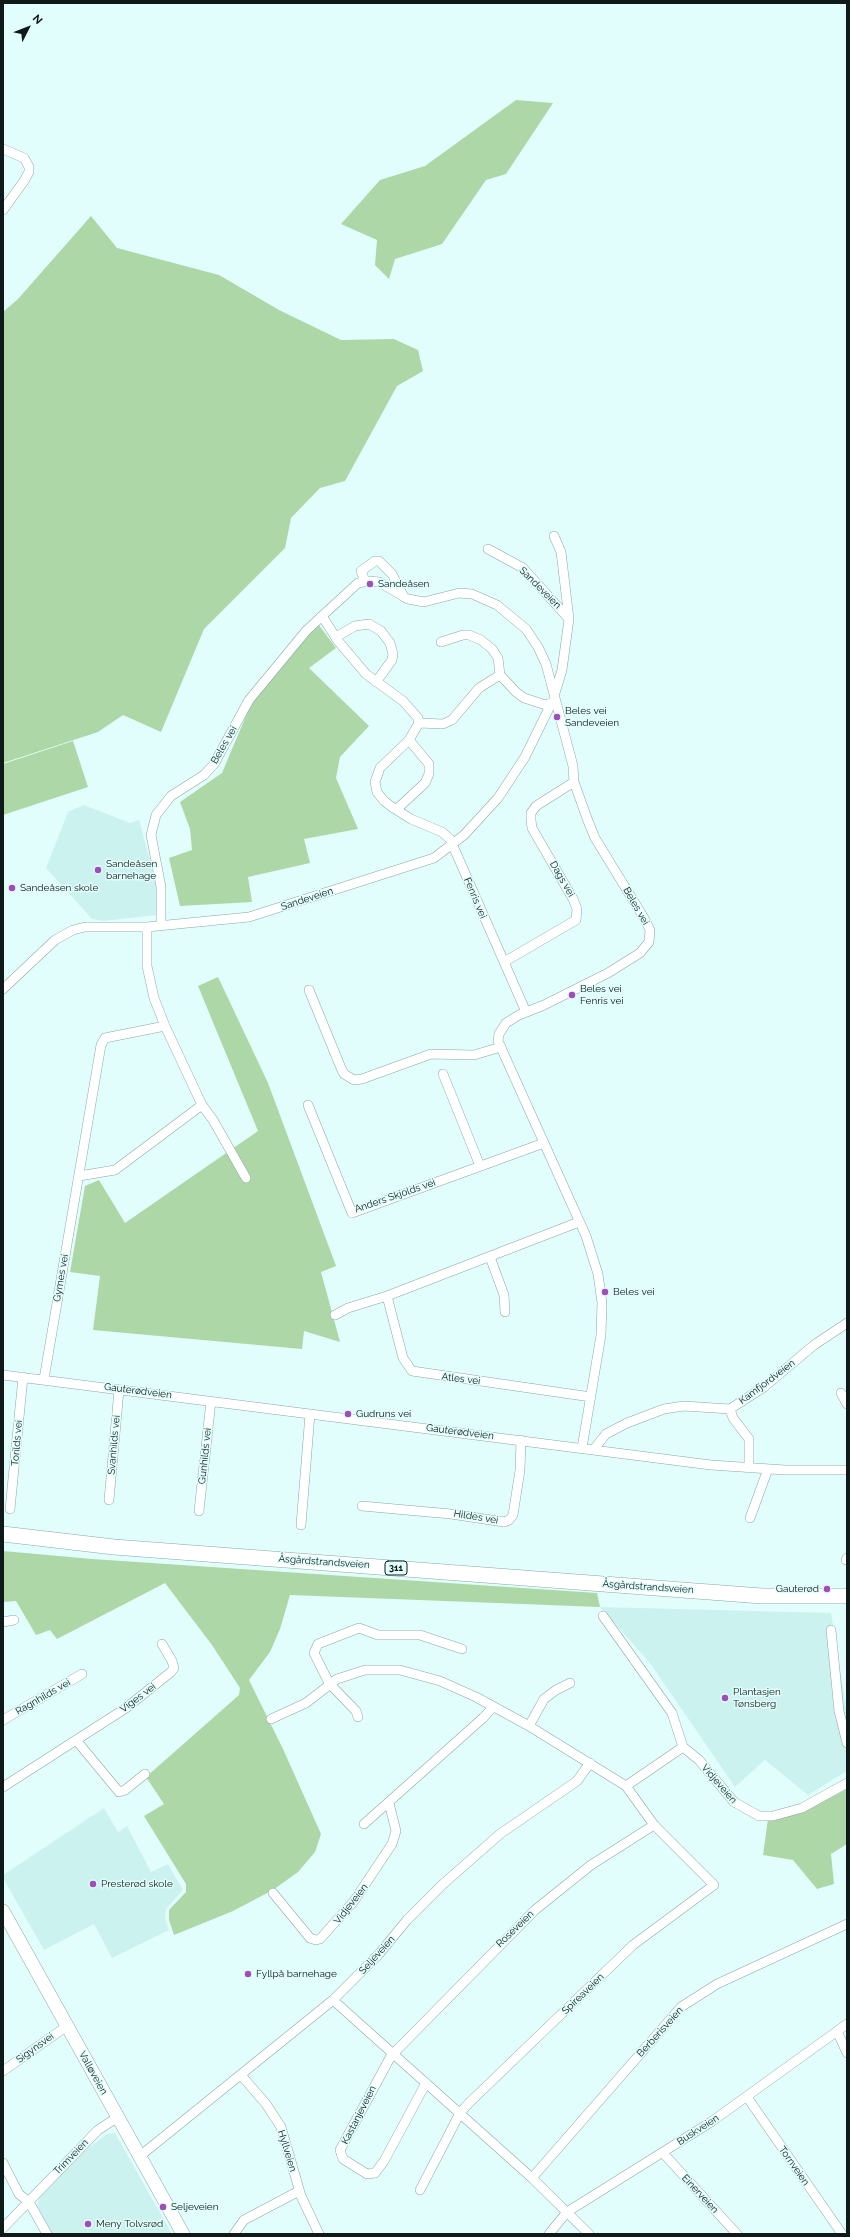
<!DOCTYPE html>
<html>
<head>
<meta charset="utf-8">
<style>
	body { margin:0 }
	#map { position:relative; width:850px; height:2237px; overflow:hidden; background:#e1fefc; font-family:Raleway,sans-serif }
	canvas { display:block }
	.frame { position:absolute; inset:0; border:4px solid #0f1919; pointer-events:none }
	.north { position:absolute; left:8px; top:8px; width:40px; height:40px; -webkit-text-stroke:3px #e1fefc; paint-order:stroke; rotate:48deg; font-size:11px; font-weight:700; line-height:16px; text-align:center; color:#0f1919 }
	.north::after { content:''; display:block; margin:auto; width:14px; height:18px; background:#0f1919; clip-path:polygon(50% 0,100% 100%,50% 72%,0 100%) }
</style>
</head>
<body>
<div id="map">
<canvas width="850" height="2237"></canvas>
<div class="frame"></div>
<div class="north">N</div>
</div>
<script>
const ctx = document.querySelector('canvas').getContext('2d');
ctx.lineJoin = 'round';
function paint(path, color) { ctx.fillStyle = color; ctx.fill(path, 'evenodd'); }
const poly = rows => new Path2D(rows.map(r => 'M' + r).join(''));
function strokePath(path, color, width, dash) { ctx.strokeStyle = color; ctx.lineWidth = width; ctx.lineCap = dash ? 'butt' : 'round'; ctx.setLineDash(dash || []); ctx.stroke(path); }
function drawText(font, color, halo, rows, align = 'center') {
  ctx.font = font + ' Raleway,sans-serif'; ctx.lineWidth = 3; ctx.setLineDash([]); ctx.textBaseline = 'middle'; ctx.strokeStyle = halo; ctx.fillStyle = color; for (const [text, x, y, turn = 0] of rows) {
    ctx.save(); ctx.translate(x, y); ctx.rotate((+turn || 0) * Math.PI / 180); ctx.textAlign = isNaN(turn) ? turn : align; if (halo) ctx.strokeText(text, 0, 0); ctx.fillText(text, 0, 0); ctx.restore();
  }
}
paint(poly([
	[84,805,130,823,139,820,156,883,156,915,103,921,92,919,46,868,68,812],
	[600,1607,831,1613,847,1714,847,1771,808,1795,765,1760,735,1787,650,1663],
	[104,1808,118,1832,127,1826,151,1872,168,1864,183,1890,166,1909,165,1918,169,1930,112,1958,94,1924,44,1950,3,1878,3,1875],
	[115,2133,172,2234,52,2234,37,2206,39,2198,83,2152,107,2134]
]), '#ccf2f0');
paint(poly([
	[516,100,553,103,506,174,486,180,442,244,395,259,389,279,375,265,377,240,341,224,380,180,425,166],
	[91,216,117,248,219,275,279,310,341,340,394,339,418,350,423,371,397,386,345,481,320,488,291,518,285,548,204,629,161,732,123,715,98,732,3,763,3,312,18,299],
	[318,624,336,648,309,668,369,726,340,757,336,778,358,829,304,839,310,863,248,877,252,902,180,906,169,858,192,850,190,829,180,802,222,773,251,704],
	[73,741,88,787,3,815,3,764],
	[218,977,268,1083,336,1266,321,1272,340,1342,304,1331,302,1349,93,1330,100,1276,70,1272,85,1186,99,1180,125,1223,258,1131,198,986],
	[3,1551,92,1559,597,1593,600,1607,290,1595,280,1629,270,1652,249,1680,283,1749,321,1834,315,1852,298,1872,273,1890,233,1911,174,1935,169,1920,169,1910,186,1892,186,1884,144,1816,164,1804,146,1777,239,1695,240,1688,212,1645,165,1583,57,1639,50,1630,36,1635,16,1601,3,1602],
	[847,1789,847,1844,831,1854,834,1884,817,1889,793,1860,763,1855,768,1819,813,1806]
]), '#add7a6');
const minor = poly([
	[3,149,24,158,29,167,29,172,24,181,3,210],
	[554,536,561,552,569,619],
	[488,549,523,568,569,619,562,670,555,693],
	[365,581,361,571,375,561,379,561,392,574,404,597,408,599,424,602,459,593,472,594,497,605,526,629,538,647,546,664,573,766,574,782,588,821,595,838,644,918,650,930,649,942,640,953,608,973,544,1005,519,1015,506,1023,499,1034,498,1041,586,1236,598,1274,602,1303,601,1335,582,1448],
	[322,616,358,583,369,581,379,582,403,596],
	[336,637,355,626,369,624,381,631,390,643,393,654,392,660,376,682],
	[441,642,463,635,469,635,481,640,492,649,498,658,500,675,516,692,524,698,546,705,553,702],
	[419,723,443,724,452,720,479,688,500,675],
	[397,809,425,783,429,774,429,764,409,740],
	[161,924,161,887,151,835,156,815,171,796,204,775,214,764,249,700,306,631,322,616,338,641,366,674,403,701,418,718,419,723,409,740,380,768,375,782,377,792,384,801,392,807,411,819,442,832,450,839,526,1012],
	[147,927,147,966,154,998,165,1026],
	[504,962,576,920,577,909,573,899,532,828,531,820,531,813,536,806,574,782],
	[3,989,55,940,73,930,85,927,147,927,249,917,434,858,464,835,498,798,525,757,551,704],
	[309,990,341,1068,344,1074,354,1080,362,1079,431,1054,474,1055,501,1047],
	[443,1074,480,1166],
	[308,1105,352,1213,544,1143],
	[79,1176,115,1170,202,1105],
	[490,1257,504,1295,505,1312],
	[387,1296,403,1358,412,1371,591,1397],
	[335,1315,348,1308,387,1296,579,1222],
	[3,1375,711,1465,785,1470,847,1470],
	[44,1379,101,1045,105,1038,165,1026,202,1105,213,1120,246,1178],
	[841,1393,847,1404],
	[730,1409,733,1418,749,1439,749,1468],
	[594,1449,606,1434,627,1423,664,1409,684,1406,730,1409,764,1387,814,1345,847,1323],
	[109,1500,119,1390],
	[362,1506,451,1514,504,1522,509,1520,513,1515,520,1470,521,1440],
	[10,1509,23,1377],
	[199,1511,211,1401],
	[750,1518,768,1469],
	[301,1525,310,1414],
	[846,1560,847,1558],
	[603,1616,672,1713,683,1747,699,1760,734,1802,759,1816,773,1816,802,1808,847,1783],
	[3,1622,14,1620],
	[831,1630,839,1711,847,1743],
	[358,1717,356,1711,329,1683,314,1653,318,1644,359,1628,378,1635,420,1635,462,1649],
	[271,1719,306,1703,337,1679,365,1670,400,1670,440,1681,476,1697,529,1726,626,1786,654,1825,714,1885,633,1945,469,2103,460,2113,420,2190],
	[3,1720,82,1674],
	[529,1726,544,1699,556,1690,570,1683],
	[76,1740,119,1792,125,1790,145,1774],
	[626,1786,683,1747],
	[3,1787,126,1708,171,1672,174,1668,172,1661,162,1644],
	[364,1824,483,1718,493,1707],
	[273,1893,310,1938,316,1940,320,1939,354,1901,392,1844,396,1831,389,1803],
	[333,2000,532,2178,589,2234],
	[837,2031,847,2053],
	[3,2071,67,2026],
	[241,2075,266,2104,281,2127,301,2196,319,2234],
	[426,2083,384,2161,375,2173,367,2174,343,2159,340,2150,391,2056,535,1910,591,1865,654,1825],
	[747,2097,842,2234],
	[663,2153,737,2234],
	[140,2156,333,2000,379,1954,407,1920,442,1885,500,1834,577,1781,590,1763],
	[3,2163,19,2194,29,2202,47,2234],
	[532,2178,681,2007,717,1984,847,1924],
	[3,2228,98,2130,118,2117],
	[234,2234,244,2220,299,2191],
	[549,2234,567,2212,711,2122,847,2024]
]);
const secondary = poly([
	[3,1911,183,2234]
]);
const primary = poly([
	[3,1534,114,1547,762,1596,847,1596]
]);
strokePath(minor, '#8ba7a5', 10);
strokePath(secondary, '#8ba7a5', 14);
strokePath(primary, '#8ba7a5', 16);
strokePath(minor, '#fff', 9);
strokePath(secondary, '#fff', 13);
strokePath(primary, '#fff', 15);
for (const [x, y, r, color] of [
	[370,584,4,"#a14cb9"],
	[557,717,4,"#a14cb9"],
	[98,870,4,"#a14cb9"],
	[12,888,4,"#a14cb9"],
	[572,995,4,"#a14cb9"],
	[605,1292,4,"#a14cb9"],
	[348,1414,4,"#a14cb9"],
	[827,1589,4,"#a14cb9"],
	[725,1698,4,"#a14cb9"],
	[93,1884,4,"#a14cb9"],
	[248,1974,4,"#a14cb9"],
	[163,2207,4,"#a14cb9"],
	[88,2224,4,"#a14cb9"]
]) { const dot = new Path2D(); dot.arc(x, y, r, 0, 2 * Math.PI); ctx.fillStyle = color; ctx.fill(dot); strokePath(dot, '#e1fefc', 1.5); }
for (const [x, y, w] of [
	[396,1568,22]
]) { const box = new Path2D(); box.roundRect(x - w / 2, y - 7, w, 14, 3); ctx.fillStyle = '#e1fefc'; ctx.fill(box); strokePath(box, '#0f1919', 1); }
drawText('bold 9px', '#0f1919', null, [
	["311",396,1568]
]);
drawText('10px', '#0f1919', '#e1fefc', [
	["Sandeåsen",378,584],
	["Beles vei",565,711],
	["Sandeveien",565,723],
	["Sandeåsen",106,864],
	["barnehage",106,876],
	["Sandeåsen skole",20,888],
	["Beles vei",580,989],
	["Fenris vei",580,1001],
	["Beles vei",613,1292],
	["Gudruns vei",356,1414],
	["Gauterød",819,1589,"right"],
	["Plantasjen",733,1692],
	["Tønsberg",733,1704],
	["Presterød skole",101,1884],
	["Fyllpå barnehage",256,1974],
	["Seljeveien",171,2207],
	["Meny Tolvsrød",96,2224]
], 'left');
drawText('10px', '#0f1919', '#e1fefc', [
	["Sandeveien",540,588,45],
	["Beles vei",224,745,-60],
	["Dags vei",562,879,60],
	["Fenris vei",475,898,67],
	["Sandeveien",307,899,-18],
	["Beles vei",636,906,60],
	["Anders Skjolds vei",395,1196,-19],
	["Gymes vei",61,1278,-80],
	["Atles vei",461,1379,7],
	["Kamfjordveien",767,1382,-37],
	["Gauterødveien",138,1391,7],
	["Gauterødveien",460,1432,7],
	["Torilds vei",17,1443,-85],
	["Svanhilds vei",114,1445,-85],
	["Gunhilds vei",205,1456,-84],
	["Hildes vei",476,1517,9],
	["Åsgårdstrandsveien",324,1562,4],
	["Åsgårdstrandsveien",648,1587,4],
	["Ragnhilds vei",43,1697,-30],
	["Viges vei",138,1698,-37],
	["Vidjeveien",719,1784,49],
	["Vidjeveien",351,1904,-52],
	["Roseveien",515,1929,-44],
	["Seljeveien",377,1955,-48],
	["Spireaveien",583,1994,-44],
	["Berberisveien",660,2032,-48],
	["Sigynsvei",35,2048,-36],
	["Valløveien",93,2073,61],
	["Kastanjeveien",359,2115,-63],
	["Buskveien",698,2130,-33],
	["Hyllveien",287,2151,73],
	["Trimveien",71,2157,-46],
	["Tornveien",794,2166,55],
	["Einerveien",700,2194,47]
]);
</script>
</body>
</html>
